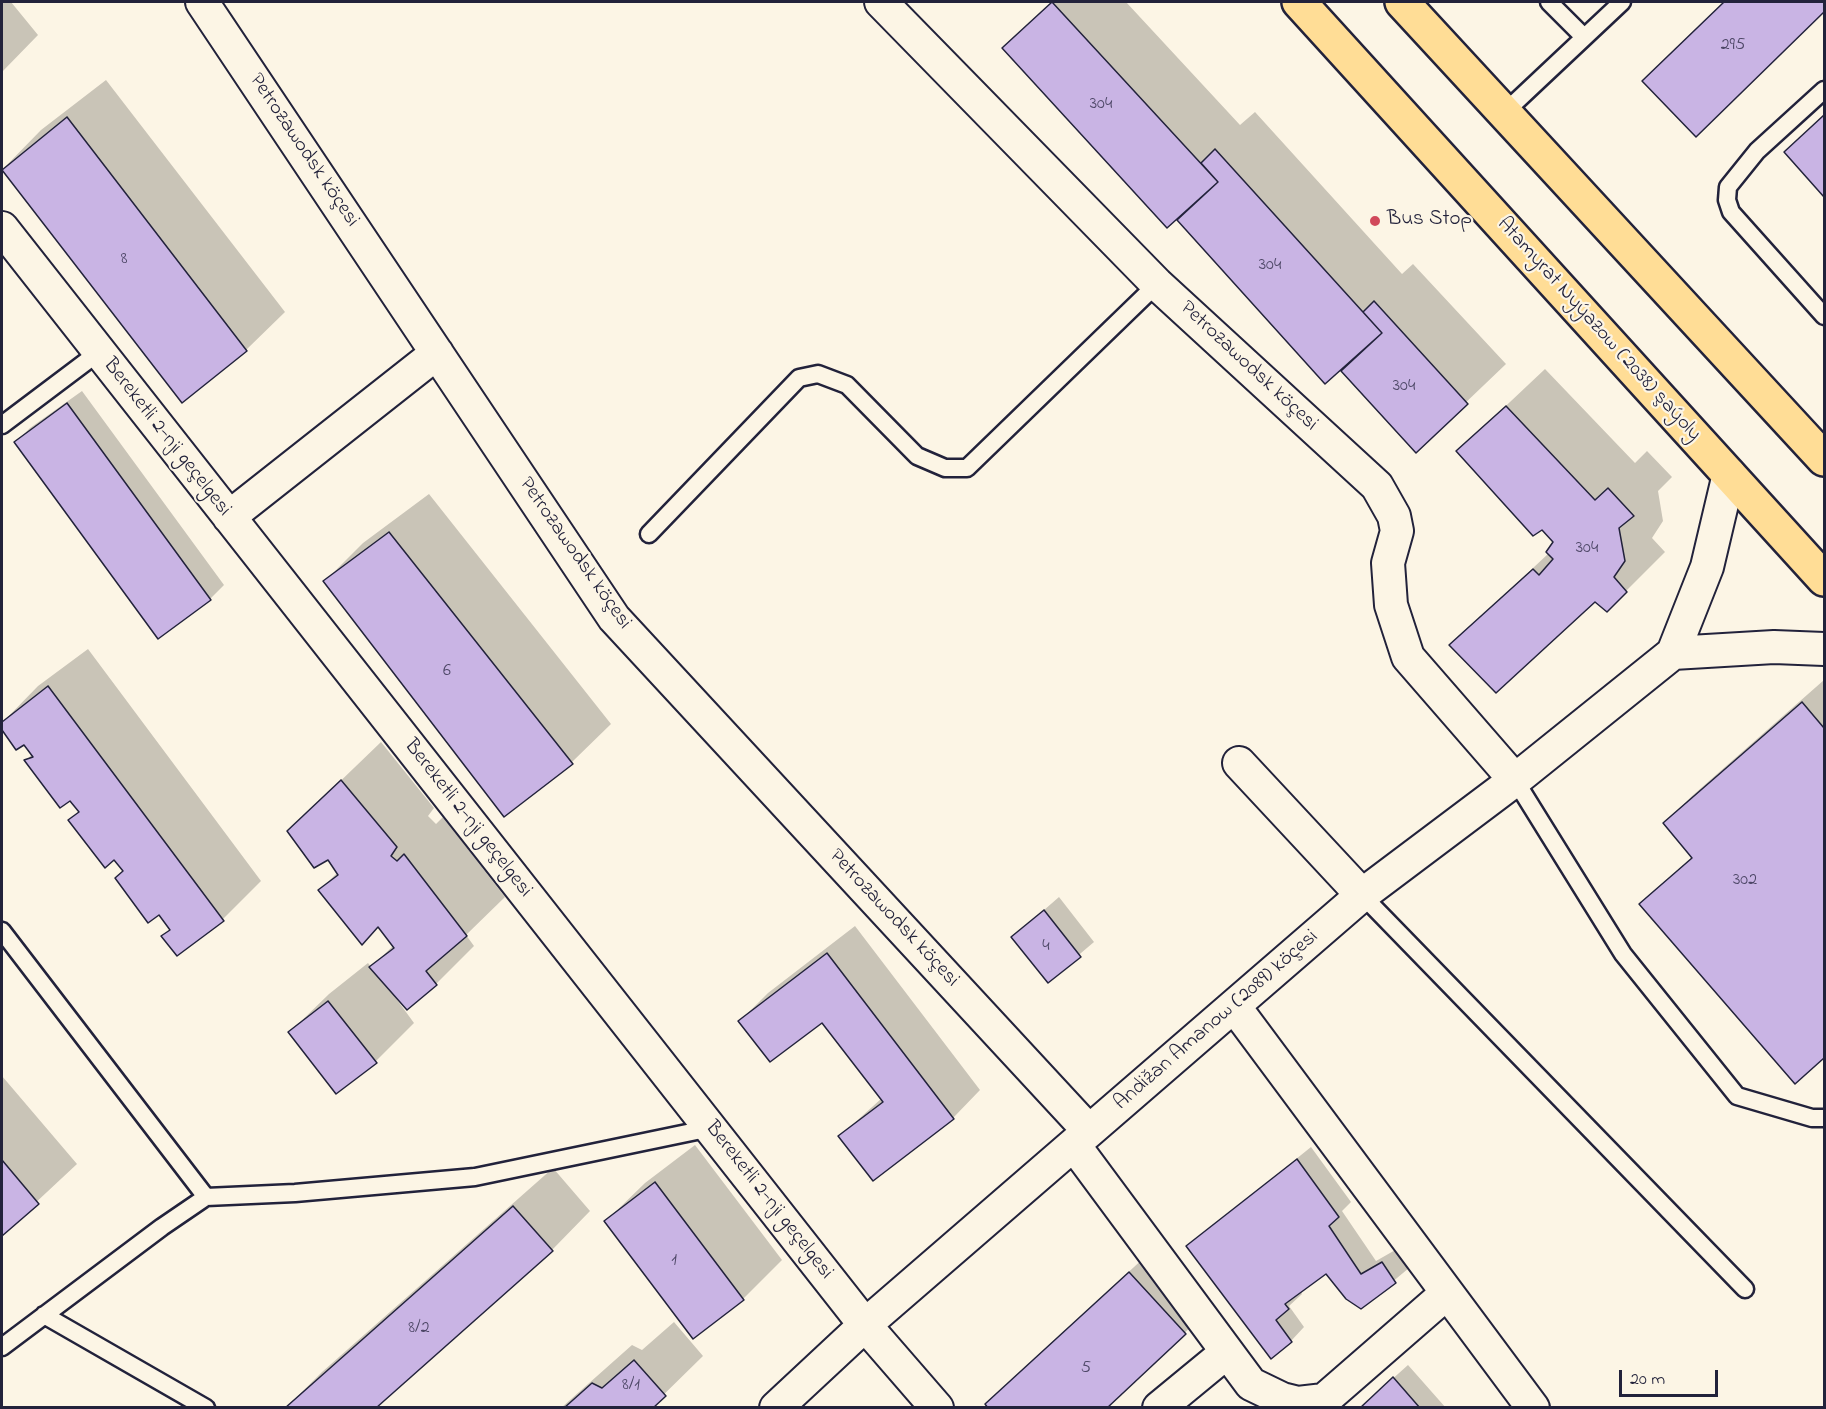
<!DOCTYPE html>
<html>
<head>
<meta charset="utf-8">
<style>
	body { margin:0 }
	#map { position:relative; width:1826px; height:1409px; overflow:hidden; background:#fcf5e5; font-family:"Indie Flower",sans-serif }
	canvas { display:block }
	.frame { position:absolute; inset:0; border:3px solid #22223b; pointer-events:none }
	.scale { position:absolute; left:1619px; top:1370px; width:99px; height:27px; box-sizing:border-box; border:3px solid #22223b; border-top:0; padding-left:8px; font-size:18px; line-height:21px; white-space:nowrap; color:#22223b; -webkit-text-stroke:4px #fcf5e5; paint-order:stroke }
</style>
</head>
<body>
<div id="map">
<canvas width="1826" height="1409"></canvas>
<div class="frame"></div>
<div class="scale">20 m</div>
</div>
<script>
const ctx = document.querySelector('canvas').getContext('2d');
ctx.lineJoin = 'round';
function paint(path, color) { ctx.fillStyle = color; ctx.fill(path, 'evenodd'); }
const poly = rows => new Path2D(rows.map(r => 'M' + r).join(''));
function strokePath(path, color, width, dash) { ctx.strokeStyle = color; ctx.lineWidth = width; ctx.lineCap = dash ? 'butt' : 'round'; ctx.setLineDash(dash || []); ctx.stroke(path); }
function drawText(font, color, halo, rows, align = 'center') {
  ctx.font = font + ' "Indie Flower",sans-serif'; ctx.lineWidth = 4.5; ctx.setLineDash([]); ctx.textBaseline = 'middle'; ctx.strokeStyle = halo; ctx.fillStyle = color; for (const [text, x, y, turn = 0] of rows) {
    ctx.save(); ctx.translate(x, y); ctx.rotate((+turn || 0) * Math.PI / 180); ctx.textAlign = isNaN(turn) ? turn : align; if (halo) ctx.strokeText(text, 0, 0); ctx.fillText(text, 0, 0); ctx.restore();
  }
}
paint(poly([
	[2,2,11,2,38,35,2,72],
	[1052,2,1126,2,1240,125,1255,112,1402,274,1413,264,1506,364,1416,450,1341,369,1325,382,1177,218,1004,48],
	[1725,2,1824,2,1824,10,1696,135,1671,54],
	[106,80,285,312,246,350,182,400,3,169,41,130],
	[1824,114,1824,195,1786,152],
	[1545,369,1635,463,1647,451,1672,477,1658,491,1663,521,1652,538,1665,552,1607,610,1595,600,1451,645,1549,553,1555,542,1458,451],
	[82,391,224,585,210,599,16,442,30,428],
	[429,494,611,724,572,762,505,815,325,581,363,543],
	[88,649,261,881,223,919,163,936,171,928,114,858,70,820,79,811,70,799,26,761,32,754,24,743,17,748,2,728,2,723,38,686],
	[1824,680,1824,1056,1795,1082,1641,904,1693,856,1665,823,1692,796],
	[381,742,434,808,428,816,436,824,443,817,505,897,466,935,474,946,436,984,395,997,414,1023,376,1061,290,1032,329,994,368,963,371,967,394,945,379,926,362,943,320,890,338,872,328,793],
	[1059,897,1094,942,1048,981,1013,937],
	[855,926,980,1090,953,1118,873,1179,840,1136,882,1098,822,1021,740,1021,768,993],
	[2,1076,77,1164,2,1234],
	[695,1145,782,1260,743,1299,693,1337,606,1221,645,1183],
	[1311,1147,1351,1202,1342,1211,1376,1261,1397,1249,1409,1268,1361,1308,1327,1272,1300,1291,1302,1294,1289,1306,1304,1327,1291,1341,1188,1246],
	[553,1168,590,1211,552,1250,286,1408,322,1372],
	[1158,1245,1213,1306,1105,1408,1014,1377],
	[674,1322,703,1356,650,1408,561,1408,632,1345,642,1350],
	[1408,1365,1446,1408,1360,1408]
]), '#0003');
const building = poly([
	[1052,2,1218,182,1167,228,1002,48,1052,2],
	[1724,2,1824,2,1824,12,1696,137,1642,81,1724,2],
	[1824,115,1824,197,1784,152,1824,115],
	[67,117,247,351,182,403,2,170,67,117],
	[1215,149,1382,333,1325,384,1177,220,1218,182,1201,163,1215,149],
	[1374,301,1468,404,1416,453,1341,371,1382,333,1363,312,1374,301],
	[67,403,211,600,158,639,14,442,67,403],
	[1506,406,1595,500,1608,488,1634,516,1619,528,1625,561,1614,577,1627,592,1607,612,1595,602,1496,693,1449,645,1533,569,1539,575,1553,559,1546,552,1553,542,1542,530,1533,536,1456,451,1506,406],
	[389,532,573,764,504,817,323,581,389,532],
	[48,686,224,921,177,956,161,936,170,930,159,915,148,923,115,878,123,871,114,860,105,868,68,820,79,812,70,801,60,808,24,760,33,757,24,745,16,750,2,730,2,722,48,686],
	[1802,702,1824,728,1824,1058,1795,1084,1639,904,1692,858,1663,823,1802,702],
	[341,780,397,847,391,856,397,861,404,854,467,936,426,971,437,985,407,1010,369,967,394,948,378,927,362,945,318,890,338,875,328,860,314,868,287,831,341,780],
	[1044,910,1081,957,1048,983,1011,937,1044,910],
	[827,953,954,1119,873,1181,838,1136,883,1102,822,1023,770,1062,738,1021,827,953],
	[328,1001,377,1063,336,1094,288,1032,328,1001],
	[1297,1159,1339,1217,1329,1226,1361,1274,1382,1262,1396,1283,1361,1309,1346,1299,1326,1274,1285,1304,1289,1309,1276,1320,1292,1342,1271,1359,1186,1246,1297,1159],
	[2,1160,39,1204,2,1236,2,1160],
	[655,1182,744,1300,693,1339,604,1221,655,1182],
	[513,1206,553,1251,376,1408,285,1408,513,1206],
	[1129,1272,1186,1334,1107,1408,988,1408,985,1404,1129,1272],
	[634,1360,666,1396,653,1408,564,1408,592,1383,602,1388,634,1360],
	[1393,1377,1420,1408,1360,1408,1393,1377]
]);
paint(building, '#c9b4e4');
strokePath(building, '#22223b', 1.5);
const service = poly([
	[1549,2,1584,37],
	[1824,90,1757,151,1728,187,1727,200,1731,212,1824,316],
	[1505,112,1622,2],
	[2,425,99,352],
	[649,534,799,378,818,374,847,385,917,456,945,468,967,468,1157,284],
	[1515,780,1623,954,1737,1096,1812,1118,1824,1118],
	[1362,895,1745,1289],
	[2,931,206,1197],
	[44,1315,206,1408],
	[2,1347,162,1227,206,1197,295,1193,475,1177,711,1128]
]);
const minor = poly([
	[202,2,614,618,1089,1131],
	[881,2,1157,284,1377,486,1394,516,1397,531,1388,563,1391,605,1408,657,1515,780],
	[2,228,865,1325,937,1408],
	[229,517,437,353],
	[1673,653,1774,647,1824,649],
	[1239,763,1362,895],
	[1234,1006,1533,1408],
	[1074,1145,1251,1384,1282,1399,1298,1403,1324,1400,1447,1293],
	[776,1408,865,1325,1362,895,1515,780,1673,653,1707,567,1729,474],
	[1159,1408,1227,1352]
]);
const primary = poly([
	[1299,2,1824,579],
	[1402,2,1824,459]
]);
strokePath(service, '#22223b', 21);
strokePath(minor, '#22223b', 36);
strokePath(primary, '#22223b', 38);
strokePath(service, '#fcf5e5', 16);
strokePath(minor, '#fcf5e5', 32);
strokePath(primary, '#ffdd96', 33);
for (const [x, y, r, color] of [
	[1375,221,6,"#d1495b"]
]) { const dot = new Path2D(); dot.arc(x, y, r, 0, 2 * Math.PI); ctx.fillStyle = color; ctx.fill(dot); strokePath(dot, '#fcf5e5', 2); }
drawText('18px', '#4c4665', null, [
	["295",1733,46],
	["304",1101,105],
	["8",124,260],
	["304",1270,266],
	["304",1404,387],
	["304",1587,549],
	["6",447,672],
	["302",1745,881],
	["4",1046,947],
	["1",674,1261],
	["8/2",419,1329],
	["5",1086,1369],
	["8/1",631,1386]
]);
drawText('21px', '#22223b', '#fcf5e5', [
	["Petrozawodsk köçesi",303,151,56],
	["Atamyrat Nyýazow (2038) şaýoly",1598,330,48],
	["Petrozawodsk köçesi",1248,367,43],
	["Bereketli 2-nji geçelgesi",166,438,52],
	["Petrozawodsk köçesi",574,554,55],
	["Bereketli 2-nji geçelgesi",467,819,52],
	["Petrozawodsk köçesi",893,919,47],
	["Andižan Amanow (2089) köçesi",1217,1021,-41],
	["Bereketli 2-nji geçelgesi",768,1201,52]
]);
drawText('21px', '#22223b', '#fcf5e5', [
	["Bus Stop",1387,221]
], 'left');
</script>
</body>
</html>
